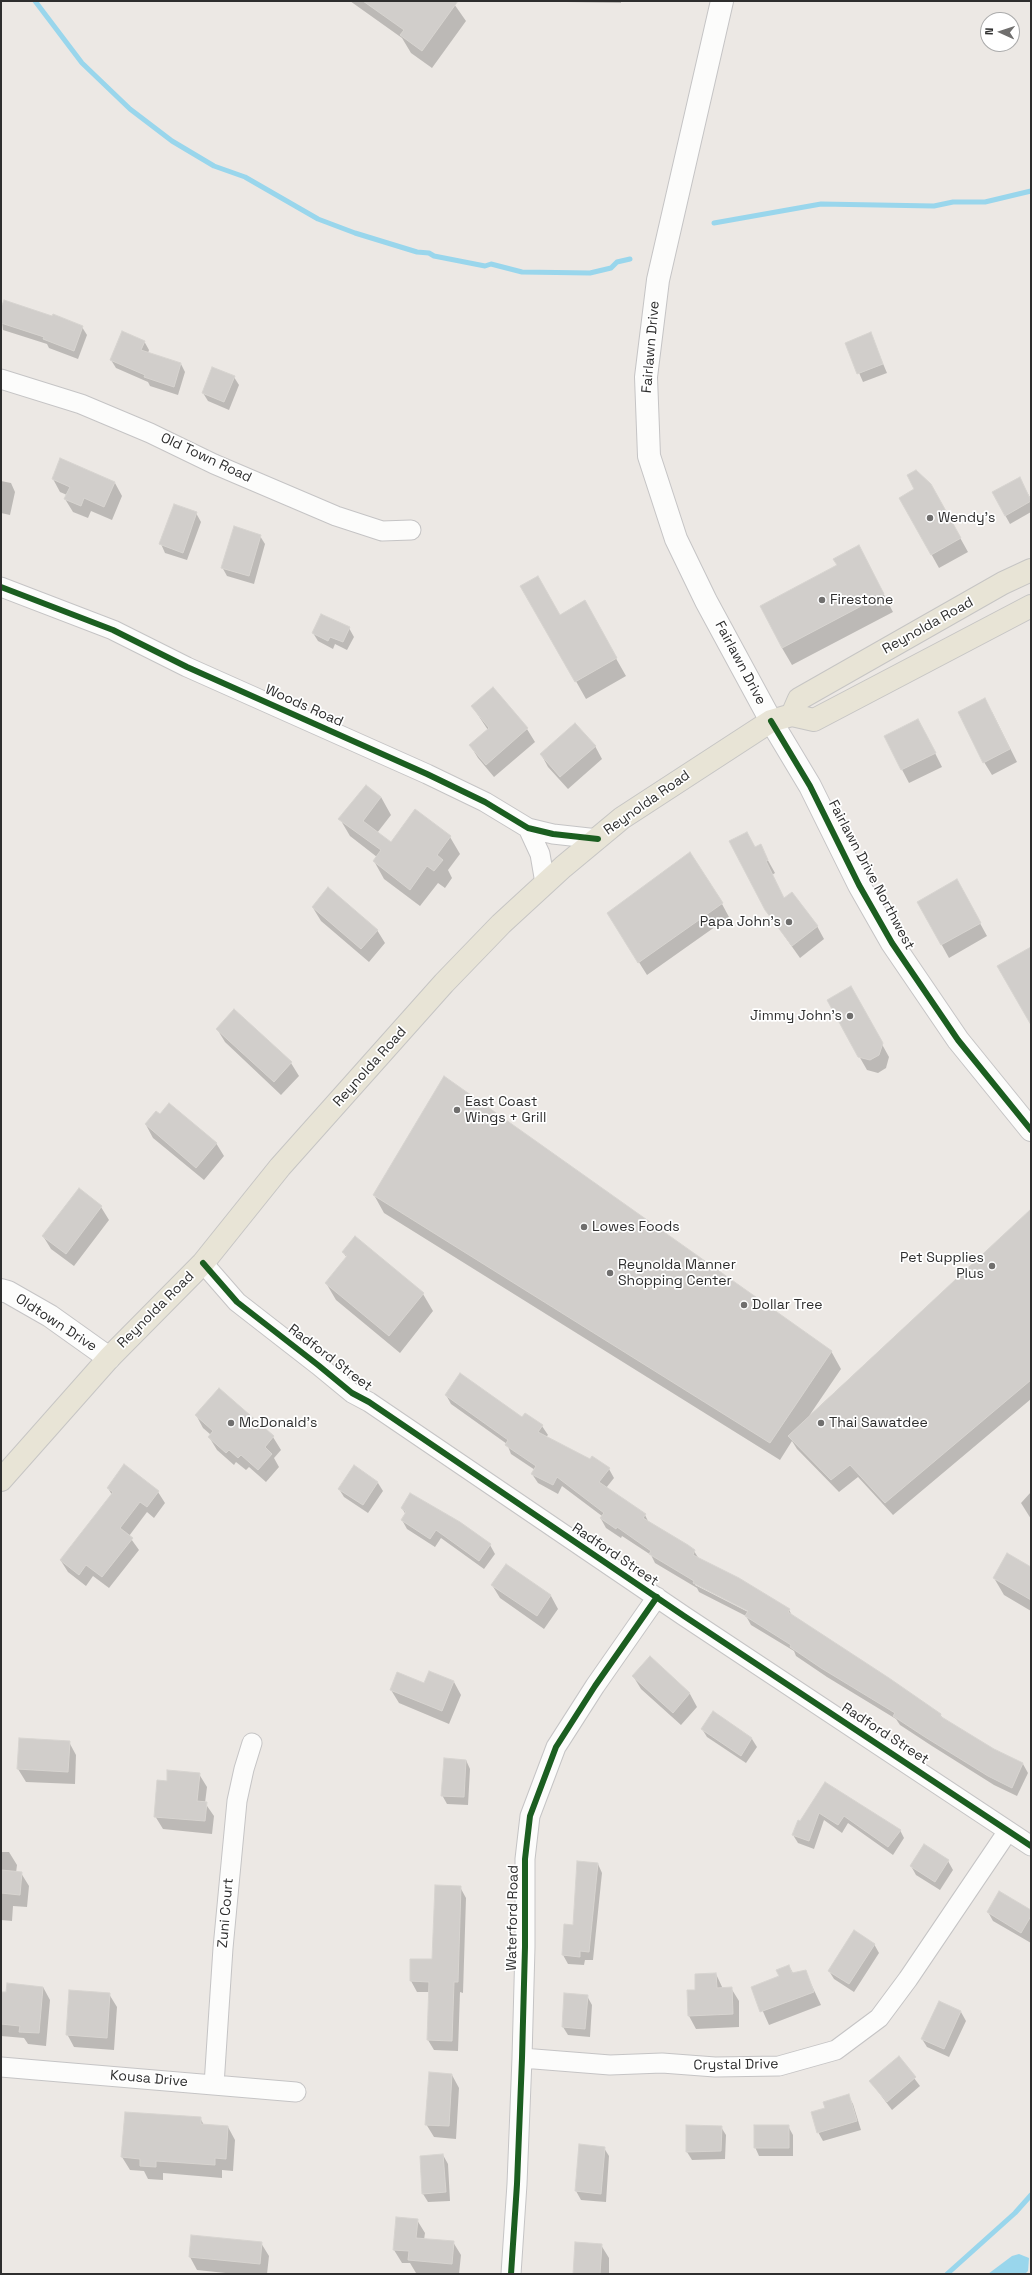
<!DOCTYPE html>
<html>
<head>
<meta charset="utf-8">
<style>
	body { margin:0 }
	#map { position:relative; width:1032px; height:2275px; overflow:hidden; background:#ece8e4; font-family:"Space Grotesk",sans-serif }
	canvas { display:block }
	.frame { position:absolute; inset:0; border:2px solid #2e2e2e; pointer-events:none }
	.north { position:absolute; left:980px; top:12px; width:40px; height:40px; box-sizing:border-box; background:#fff; border:1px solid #ababab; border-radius:50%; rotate:273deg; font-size:11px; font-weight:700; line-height:16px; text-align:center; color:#2e2e2e }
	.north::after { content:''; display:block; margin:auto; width:14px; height:18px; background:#706f6e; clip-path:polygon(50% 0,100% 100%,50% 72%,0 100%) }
</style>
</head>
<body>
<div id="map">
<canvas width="1032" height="2275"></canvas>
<div class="frame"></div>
<div class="north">N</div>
</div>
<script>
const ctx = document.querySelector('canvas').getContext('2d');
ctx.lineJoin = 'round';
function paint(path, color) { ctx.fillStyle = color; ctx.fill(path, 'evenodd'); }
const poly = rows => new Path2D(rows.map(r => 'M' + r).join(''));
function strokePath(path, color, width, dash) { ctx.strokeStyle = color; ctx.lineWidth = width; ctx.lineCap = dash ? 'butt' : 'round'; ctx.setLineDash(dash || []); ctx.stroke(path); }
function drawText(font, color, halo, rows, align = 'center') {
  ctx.font = font + ' "Space Grotesk",sans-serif'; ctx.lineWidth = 3.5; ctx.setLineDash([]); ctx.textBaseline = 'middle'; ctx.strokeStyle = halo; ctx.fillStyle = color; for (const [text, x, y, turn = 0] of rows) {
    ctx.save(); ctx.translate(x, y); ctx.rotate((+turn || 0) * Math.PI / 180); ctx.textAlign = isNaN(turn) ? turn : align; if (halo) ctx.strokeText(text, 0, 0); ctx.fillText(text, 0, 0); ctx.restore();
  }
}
paint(poly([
	[1019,2254,1029,2258,1028,2271,1025,2274,988,2274,1012,2256]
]), '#99d6ec');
paint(poly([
	[350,1,452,1,466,21,432,68,411,53,402,38],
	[511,1,621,1,621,3],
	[1,312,82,327,87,335,78,359,49,348,47,344,3,330],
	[870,333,887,373,863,382,846,343],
	[144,341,149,350,148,353,181,364,185,372,178,395,150,386,148,382,116,368,111,360],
	[234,377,239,385,229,410,208,401,203,393],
	[53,479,115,483,122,496,112,520,91,511,88,518,73,512,65,499,67,495,60,492],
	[1,481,11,483,15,492,10,515,1,513],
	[1024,487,1031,499,1031,512,1010,524,1005,515],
	[916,489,938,498,968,552,939,568,900,498],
	[196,513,201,522,187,560,165,553,161,544],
	[260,536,265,544,254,584,227,576,222,567],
	[868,564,893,612,792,665,782,648],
	[522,586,559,616,584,602,626,676,586,699],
	[349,628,354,637,347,650,335,644,333,649,318,641,313,633],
	[493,688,527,729,535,742,494,777,478,758,470,745,488,730,472,706],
	[992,712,1017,762,992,775,984,762],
	[925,733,942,767,909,783,885,737],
	[595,746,602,759,568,789,548,767,541,754],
	[381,797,391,815,377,833,391,843,450,837,460,854,448,870,452,878,445,888,438,883,420,906,384,879,374,861,377,857,350,836,340,819],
	[760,846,775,873,772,875,784,899,817,926,824,939,800,958,766,910,755,848],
	[964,894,987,936,949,958,918,902],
	[722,904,729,917,647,975,616,926],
	[313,908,377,930,385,943,369,962,321,921],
	[851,988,889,1057,886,1068,878,1073,867,1070,859,1056],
	[234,1010,291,1063,299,1076,281,1095,225,1042,217,1029],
	[146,1125,216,1143,224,1156,204,1180,153,1138],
	[374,1195,831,1351,841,1369,809,1416,1031,1210,1031,1399,893,1515,858,1477,839,1492,797,1449,792,1441,780,1460,384,1213],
	[101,1207,109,1220,74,1266,51,1249,43,1236],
	[355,1237,423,1294,433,1311,400,1353,336,1300,326,1283,347,1258,343,1252],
	[446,1395,542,1426,548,1435,546,1437,609,1469,614,1478,606,1488,645,1515,649,1523,694,1551,699,1559,738,1579,789,1610,793,1617,940,1714,943,1719,994,1750,1023,1764,1028,1773,1017,1796,994,1785,932,1746,900,1725,896,1719,827,1677,796,1656,794,1651,751,1625,746,1616,699,1592,697,1588,655,1563,651,1555,622,1536,621,1538,606,1528,601,1519,602,1516,562,1486,558,1494,538,1483,532,1474,535,1470,511,1454,507,1444,451,1404],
	[695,1583,753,1612,752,1614,695,1585],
	[196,1415,273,1437,281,1450,274,1458,279,1467,266,1482,249,1467,246,1470,236,1462,234,1465,217,1450,209,1437,211,1435,203,1428],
	[378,1483,383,1491,368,1513,344,1497,339,1489],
	[108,1488,158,1492,165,1503,154,1518,147,1512,129,1536,139,1550,109,1588,93,1576,86,1586,68,1572,61,1561,112,1495],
	[1031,1492,1031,1519,1021,1503],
	[402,1508,490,1545,495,1554,484,1569,441,1538,435,1547,407,1529,402,1520,406,1515],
	[506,1565,551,1596,558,1609,544,1629,500,1598,492,1585],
	[1031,1568,1031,1611,1004,1595,994,1578],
	[650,1657,690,1694,697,1707,681,1725,641,1689,633,1676],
	[430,1672,454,1682,461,1695,449,1724,399,1703,391,1690,424,1685],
	[713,1712,752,1739,757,1747,746,1763,707,1737,702,1729],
	[69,1742,76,1755,75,1784,26,1782,18,1769],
	[466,1760,470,1769,468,1805,447,1804,442,1795],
	[199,1774,207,1787,205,1803,214,1816,212,1834,163,1829,155,1816,168,1782],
	[825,1784,900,1830,904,1838,893,1855,848,1823,842,1833,824,1820,814,1849,798,1843,793,1835],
	[1,1852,9,1852,17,1865,16,1873,21,1873,29,1886,27,1907,13,1906,12,1921,1,1920],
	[948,1861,953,1870,940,1890,916,1875,911,1866],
	[598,1864,602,1873,593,1960,585,1960,584,1965,568,1964,563,1955],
	[460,1887,466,1898,463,1993,460,1992,458,2051,434,2050,428,2040,430,1992,417,1992,411,1981,411,1960,433,1960],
	[988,1912,1031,1912,1031,1943,993,1921],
	[874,1944,879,1953,854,1992,834,1979,829,1971],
	[789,1966,793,1973,805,1971,821,2005,769,2025,752,1987,780,1977],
	[716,1974,723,1989,731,1988,739,2001,739,2027,696,2029,689,2016,696,1991],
	[43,1987,50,2000,46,2046,28,2044,24,2038,1,2036,1,1993],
	[109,1994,117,2007,114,2050,74,2047,67,2034],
	[587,1996,592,2005,590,2037,568,2035,563,2027],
	[939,2002,961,2012,966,2021,949,2057,927,2047,922,2039],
	[899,2058,920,2086,892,2110,870,2081],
	[452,2075,459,2088,456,2139,434,2137,426,2124],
	[848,2095,853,2104,861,2130,823,2141,818,2132,827,2108],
	[200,2118,204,2125,228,2127,235,2140,233,2171,222,2170,222,2178,163,2173,163,2180,148,2179,144,2171,130,2170,122,2157],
	[788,2126,793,2135,793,2156,759,2156,755,2147],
	[721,2127,726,2135,725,2159,692,2160,687,2152],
	[579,2145,604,2148,609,2156,606,2202,581,2200,576,2191],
	[443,2155,448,2164,450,2201,428,2202,423,2194],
	[417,2220,425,2233,424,2240,453,2242,461,2255,459,2274,416,2273,410,2263,402,2263,394,2250],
	[192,2236,261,2243,269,2256,267,2274,235,2274,197,2270,190,2257],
	[601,2245,609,2258,609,2274,574,2274]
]), '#0003');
strokePath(poly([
	[35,1,82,63,130,109,172,141,214,166,245,177,318,219,355,233,417,252,429,253,434,256,485,266,491,264,522,272,590,273,611,268,617,262,630,259],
	[714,223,821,204,934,206,953,202,985,202,1031,191],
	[947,2274,1015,2213,1031,2195]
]), '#99d6ec', 5);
const building = poly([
	[363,1,458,1,422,51,400,35,404,30,363,1],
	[4,300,52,316,53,314,83,326,74,351,43,339,44,337,1,323,1,308,4,300],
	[122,331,145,341,141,350,181,363,174,387,144,377,145,375,110,360,122,331],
	[871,332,883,364,857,374,845,343,871,332],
	[212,367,235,376,224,402,202,393,212,367],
	[60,458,115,482,104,507,84,498,81,506,64,499,70,487,52,479,60,458],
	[916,470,931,484,961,538,931,555,899,498,914,489,907,475,916,470],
	[1020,477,1031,501,1005,516,992,492,1020,477],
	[174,504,197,512,183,553,159,544,174,504],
	[234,526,261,535,249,576,221,568,234,526],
	[859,545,884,594,782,648,760,606,837,565,833,559,859,545],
	[538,576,560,615,585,600,617,658,575,682,520,586,538,576],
	[321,614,350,627,343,642,330,637,328,641,312,633,321,614],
	[493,687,528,728,486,765,469,745,489,728,471,706,493,687],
	[985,698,1010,749,983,763,958,712,985,698],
	[918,719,936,753,901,770,884,736,918,719],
	[575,723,596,746,560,777,540,754,575,723],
	[366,785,381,797,363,821,391,842,415,809,451,836,437,855,443,860,434,871,427,866,410,890,373,861,381,850,338,819,366,785],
	[747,832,755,847,761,844,768,860,766,861,784,898,792,892,818,926,792,946,765,910,729,841,747,832],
	[690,852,723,903,638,963,607,913,690,852],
	[957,879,981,923,941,945,917,902,957,879],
	[328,887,378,930,361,949,312,907,328,887],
	[1031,947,1031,1025,997,966,1031,947],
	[851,986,883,1043,879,1055,870,1060,858,1057,827,1000,851,986],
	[234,1009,292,1062,274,1082,216,1029,234,1009],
	[444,1076,832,1351,770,1443,373,1195,444,1076],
	[169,1103,217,1143,196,1168,145,1124,156,1111,160,1114,169,1103],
	[79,1188,102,1206,66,1254,42,1236,79,1188],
	[1031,1209,1031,1380,885,1503,850,1465,831,1480,788,1436,1031,1209],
	[355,1236,424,1293,389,1336,325,1283,347,1256,342,1252,355,1236],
	[460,1373,522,1417,525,1413,543,1425,538,1432,590,1459,592,1456,610,1468,599,1482,646,1514,643,1518,688,1545,695,1550,693,1555,739,1578,790,1609,788,1612,889,1678,941,1714,940,1716,994,1749,1023,1763,1012,1788,988,1776,925,1737,893,1716,895,1713,821,1668,790,1647,791,1645,745,1616,748,1611,693,1583,694,1581,649,1554,651,1551,617,1527,616,1529,600,1518,604,1513,557,1477,553,1485,531,1474,536,1466,505,1445,508,1440,445,1395,460,1373],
	[219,1388,274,1436,265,1447,272,1454,258,1470,241,1455,238,1458,229,1450,226,1453,208,1437,213,1431,195,1415,219,1388],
	[124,1464,159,1491,147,1507,140,1502,120,1528,133,1538,102,1577,86,1565,79,1575,60,1560,113,1492,107,1488,124,1464],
	[354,1465,378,1482,363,1505,338,1489,354,1465],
	[410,1493,460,1522,491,1544,479,1561,436,1530,430,1539,401,1520,406,1512,401,1508,410,1493],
	[1007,1553,1031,1567,1031,1600,993,1578,1007,1553],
	[506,1564,551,1595,537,1616,491,1585,506,1564],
	[650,1656,690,1693,673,1713,632,1676,650,1656],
	[429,1671,454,1681,442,1711,390,1690,397,1672,424,1683,429,1671],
	[713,1711,752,1738,741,1756,701,1729,713,1711],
	[19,1738,70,1741,68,1772,17,1769,19,1738],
	[444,1758,466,1760,464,1797,441,1796,444,1758],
	[167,1770,200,1773,197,1801,207,1802,205,1821,154,1817,157,1780,167,1781,167,1770],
	[825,1782,901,1830,888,1847,844,1816,838,1825,819,1813,809,1841,792,1835,798,1820,800,1821,825,1782],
	[924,1844,949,1860,935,1882,910,1866,924,1844],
	[577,1861,598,1863,589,1952,580,1951,580,1957,562,1955,564,1924,573,1925,577,1861],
	[1,1870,22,1872,20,1895,1,1893,1,1870],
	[435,1885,461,1886,458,1982,454,1982,452,2041,427,2040,429,1982,410,1981,410,1959,432,1959,435,1885],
	[999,1891,1031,1910,1031,1916,1021,1933,987,1912,999,1891],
	[854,1930,875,1944,849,1984,828,1971,854,1930],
	[789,1965,792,1973,806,1970,814,1992,760,2012,751,1987,779,1976,776,1970,789,1965],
	[716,1973,717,1988,732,1987,733,2014,688,2016,687,1990,695,1990,695,1974,716,1973],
	[7,1983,43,1987,39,2033,19,2032,20,2026,1,2024,1,1992,6,1992,7,1983],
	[69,1990,110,1993,107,2038,66,2035,69,1990],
	[564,1993,588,1995,585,2029,562,2027,564,1993],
	[939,2001,961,2011,944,2049,921,2039,939,2001],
	[899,2056,916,2077,887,2102,869,2081,899,2056],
	[429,2072,452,2074,449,2126,425,2125,429,2072],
	[849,2094,857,2121,817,2133,811,2112,825,2108,823,2102,849,2094],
	[125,2112,201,2117,201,2124,228,2126,226,2159,215,2158,215,2165,156,2161,156,2167,140,2166,140,2159,121,2157,125,2112],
	[686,2125,722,2126,721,2151,686,2152,686,2125],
	[754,2125,789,2125,789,2148,754,2148,754,2125],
	[579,2144,605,2147,601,2194,575,2191,579,2144],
	[443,2154,446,2192,422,2194,420,2156,443,2154],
	[396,2217,418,2219,416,2238,454,2241,452,2264,408,2260,409,2251,393,2250,396,2217],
	[191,2235,262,2242,260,2264,189,2257,191,2235],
	[575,2242,602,2244,600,2274,573,2274,575,2242]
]);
paint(building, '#d1cecb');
strokePath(building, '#d7d4d0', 1);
const street = poly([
	[1,379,81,404,150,433,214,464,336,516,382,531,411,530],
	[1,587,113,630,187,667,427,774,485,802,528,828,553,834,598,839],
	[528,828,540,854,545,883],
	[203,1263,237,1302,318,1365,352,1393,369,1402,684,1616,1031,1846],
	[522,2058,610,2065,662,2063,715,2067,779,2066,836,2050,879,2018,908,1979,1008,1831],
	[1,2067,296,2092],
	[214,2085,223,1948,237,1801,244,1769,252,1743],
	[511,2274,517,2184,522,2058,525,1947,525,1859,530,1816,556,1747,595,1686,657,1597]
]);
const secondary = poly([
	[722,1,658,280,646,377,649,456,676,539,706,601,771,721,810,786,859,885,892,943,958,1040,1031,1130],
	[1,1290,8,1292,50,1316,109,1358]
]);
const primary = poly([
	[792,715,799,699,1003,583,1031,570],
	[1,1480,109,1358,203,1263,280,1167,444,983,501,924,563,867,622,818,771,721,792,715,814,720,1031,606]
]);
strokePath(street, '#c5c4c5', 21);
strokePath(secondary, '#c5c4c5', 24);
strokePath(primary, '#c6c5c4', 24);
strokePath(street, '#fcfcfb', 19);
strokePath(secondary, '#fcfcfb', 22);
strokePath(primary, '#e8e4d6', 22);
strokePath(poly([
	[1,587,113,630,187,667,427,774,485,802,528,828,553,834,598,839],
	[771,721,810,786,859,885,892,943,958,1040,1031,1130],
	[203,1263,237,1302,318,1365,352,1393,369,1402,684,1616,1031,1846],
	[511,2274,517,2184,522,2058,525,1947,525,1859,530,1816,556,1747,595,1686,657,1597]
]), '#1b5e20', 6);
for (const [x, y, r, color] of [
	[930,518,4,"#706f6e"],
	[822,600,4,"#706f6e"],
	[789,922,4,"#706f6e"],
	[850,1016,4,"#706f6e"],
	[457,1110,4,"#706f6e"],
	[584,1227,4,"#706f6e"],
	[992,1266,4,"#706f6e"],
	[610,1273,4,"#706f6e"],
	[744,1305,4,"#706f6e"],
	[231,1423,4,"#706f6e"],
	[821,1423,4,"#706f6e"]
]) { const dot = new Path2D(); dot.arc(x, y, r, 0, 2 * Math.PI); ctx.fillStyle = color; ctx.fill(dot); strokePath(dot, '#fff', 1.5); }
drawText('14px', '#2e2e2e', '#fff', [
	["Fairlawn Drive",651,347,-85],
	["Old Town Road",206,458,25],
	["Reynolda Road",928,626,-29],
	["Fairlawn Drive",740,663,62],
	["Woods Road",304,706,24],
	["Reynolda Road",647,803,-35],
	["Fairlawn Drive Northwest",871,875,62],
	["Reynolda Road",370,1067,-48],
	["Reynolda Road",156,1310,-45],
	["Oldtown Drive",56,1323,33],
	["Radford Street",330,1358,37],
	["Radford Street",615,1555,34],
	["Radford Street",885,1734,33],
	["Zuni Court",226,1913,-85],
	["Waterford Road",513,1918,-89],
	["Crystal Drive",736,2065,-1],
	["Kousa Drive",149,2079,5]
]);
drawText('14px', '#2e2e2e', '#fff', [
	["Wendy's",938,518],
	["Firestone",830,600],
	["Papa John's",781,922,"right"],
	["Jimmy John's",842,1016,"right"],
	["East Coast",465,1102],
	["Wings + Grill",465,1118],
	["Lowes Foods",592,1227],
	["Pet Supplies",984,1258,"right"],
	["Plus",984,1274,"right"],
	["Reynolda Manner",618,1265],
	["Shopping Center",618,1281],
	["Dollar Tree",752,1305],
	["McDonald's",239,1423],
	["Thai Sawatdee",829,1423]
], 'left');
</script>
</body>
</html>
